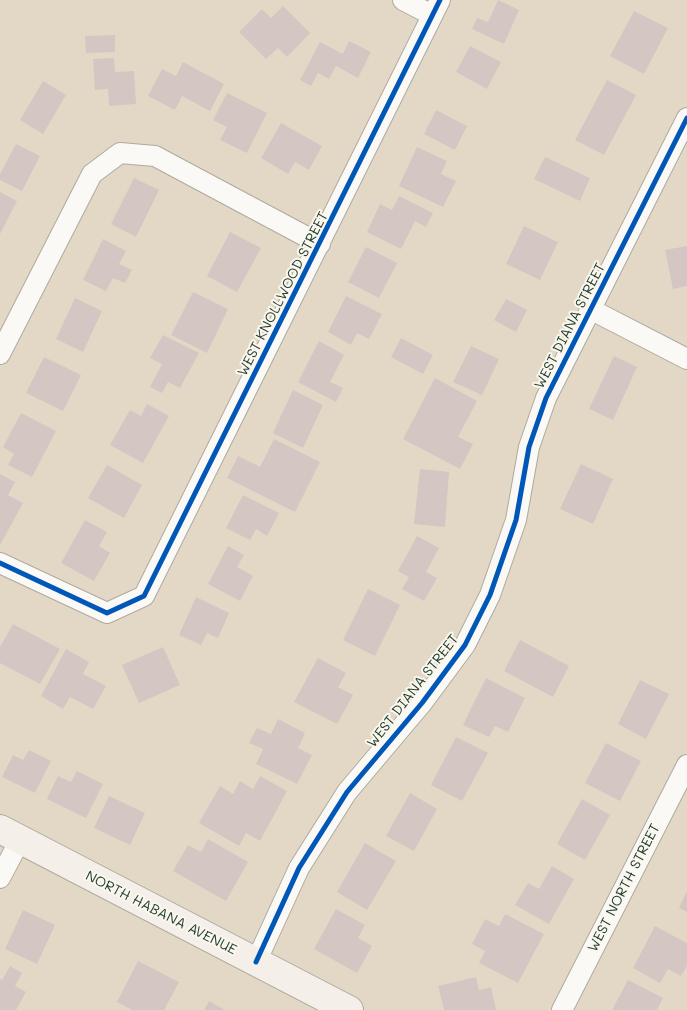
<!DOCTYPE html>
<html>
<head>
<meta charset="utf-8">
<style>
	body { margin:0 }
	canvas { display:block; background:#e3d8c6 }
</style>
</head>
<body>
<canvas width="687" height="1010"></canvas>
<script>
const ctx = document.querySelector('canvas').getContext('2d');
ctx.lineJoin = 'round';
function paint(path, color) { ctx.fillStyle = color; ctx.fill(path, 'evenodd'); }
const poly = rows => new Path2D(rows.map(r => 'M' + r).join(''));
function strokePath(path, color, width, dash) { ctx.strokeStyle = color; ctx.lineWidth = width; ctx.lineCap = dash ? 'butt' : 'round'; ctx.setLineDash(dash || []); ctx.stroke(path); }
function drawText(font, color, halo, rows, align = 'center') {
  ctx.font = font + ' Mali,sans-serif'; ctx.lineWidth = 4; ctx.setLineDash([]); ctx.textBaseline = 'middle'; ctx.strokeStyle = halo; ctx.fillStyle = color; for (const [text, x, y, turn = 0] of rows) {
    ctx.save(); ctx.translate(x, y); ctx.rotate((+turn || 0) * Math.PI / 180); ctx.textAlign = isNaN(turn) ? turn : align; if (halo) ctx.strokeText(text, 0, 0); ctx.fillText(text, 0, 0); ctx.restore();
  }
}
paint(poly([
	[498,0,519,10,504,44,472,29,477,18,488,22],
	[283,6,310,33,287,57,278,48,266,59,239,32,262,9,271,18],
	[634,11,668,28,644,74,610,56],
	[115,35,115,52,86,53,85,36],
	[349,41,371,52,358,78,336,66,329,79,318,73,311,86,300,80,320,42,343,54],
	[470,46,501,62,487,89,456,72],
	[114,58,115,72,134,71,136,104,109,106,108,89,95,90,93,59],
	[183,62,224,84,210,111,182,96,175,110,148,96,162,69,176,76],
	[607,80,636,95,604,155,575,140],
	[43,81,66,95,43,134,20,120],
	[227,93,267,113,247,153,220,140,227,127,213,120],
	[436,110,467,126,455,150,424,134],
	[281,123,322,146,309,170,295,162,288,174,261,158],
	[16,144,40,156,22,191,0,180,0,174],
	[417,147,447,161,441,174,456,181,443,207,399,186],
	[545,157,590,178,580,201,534,179],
	[134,178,159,190,136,237,111,224],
	[0,192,17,201,0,234],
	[399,196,433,213,426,227,415,221,401,249,367,232,380,204,392,210],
	[524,226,558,242,540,280,506,264],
	[230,232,261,248,237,292,207,276],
	[103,239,126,251,119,264,132,270,125,283,113,278,106,291,83,280],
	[687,246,687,286,673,289,665,250],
	[366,247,397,263,379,298,348,282],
	[193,292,228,309,207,353,171,335],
	[346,296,382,314,369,339,357,333,351,345,328,332],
	[75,298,102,311,83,352,56,339],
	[506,299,527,310,516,332,494,320],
	[163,335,199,353,180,388,168,382,162,393,150,387,162,364,150,358],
	[401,338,433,355,423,374,391,357],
	[319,341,344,355,330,382,343,388,336,402,298,382],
	[471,346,499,359,482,395,453,382],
	[614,356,637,367,613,420,589,409],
	[44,357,81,375,63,411,26,393],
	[435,378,477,401,458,437,473,444,460,469,403,439],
	[293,390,323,405,303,448,273,433],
	[147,404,169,416,143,463,110,445,130,410,141,416],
	[21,413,56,431,32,477,8,465,14,454,3,447],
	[274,439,320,462,295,512,227,478,238,456,260,467],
	[581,464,613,479,593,524,560,509],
	[107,465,142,485,124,518,88,498],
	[420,469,449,472,445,527,414,524],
	[0,474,15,482,8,495,23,503,0,545],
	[243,495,279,513,267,536,256,529,250,540,226,528],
	[85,520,107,532,99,546,110,553,94,581,61,563],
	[417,536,439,548,426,572,437,578,424,601,402,589,409,577,398,571],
	[228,546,244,555,237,567,253,576,240,601,208,584],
	[368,589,400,605,375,656,343,640],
	[196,597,229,613,218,638,207,633,201,645,179,635],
	[13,624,60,649,40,684,0,663,0,647],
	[520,640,569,666,553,697,504,671],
	[163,647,180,685,139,703,122,665],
	[66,649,89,662,83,674,106,686,93,709,70,697,63,709,41,696],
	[318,658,346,673,338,687,353,695,337,724,294,702],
	[486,678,525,698,508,732,495,726,489,737,463,725],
	[640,680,669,694,646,739,618,724],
	[278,719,305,733,298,748,312,755,297,784,256,764,263,749,249,743,257,728,271,734],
	[456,737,488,753,462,801,431,785],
	[606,743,641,761,620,801,585,783],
	[29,750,51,761,35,793,2,777,13,755,23,760],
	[77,771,103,784,86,818,47,799,58,776,71,782],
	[260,776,287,791,260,841,246,833,239,846,199,823,220,786,233,794,240,781,253,789],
	[410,793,437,809,414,851,386,836],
	[109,796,145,813,130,845,94,828],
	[582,799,610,815,585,860,557,844],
	[208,839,248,862,226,901,173,871,188,845,201,852],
	[365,843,396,861,367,910,337,892],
	[552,866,574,879,549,924,515,905,528,883,539,889],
	[687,891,687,912,679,908],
	[336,909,365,925,358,938,372,946,357,973,314,949],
	[23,910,55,925,37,964,5,949],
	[505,914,544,934,518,983,479,963,485,951,472,944,485,919,499,926],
	[655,926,687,943,687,966,681,976,668,969,660,983,633,968],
	[138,961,179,982,164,1010,132,1010,117,1002],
	[10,966,22,973,15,986,26,992,16,1010,0,1010,0,979,2,980],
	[476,977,479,990,491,987,496,1010,444,1010,438,986],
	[628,980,663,998,657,1010,612,1010],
	[209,1001,225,1010,204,1010]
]), '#d4c6c2');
const street = poly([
	[403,0,432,15],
	[590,309,687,359],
	[0,354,92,174,120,153,155,156,320,244],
	[0,563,107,613,144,596,440,0],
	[0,878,20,840],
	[256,962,299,868,347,792,422,703,465,645,490,595,516,520,529,447,546,398,687,118],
	[562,1010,687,765]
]);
const secondary = poly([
	[0,829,349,1010]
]);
strokePath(street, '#aeaa9e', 22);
strokePath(secondary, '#aeaa9e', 30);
strokePath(street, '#fbf9f6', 20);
strokePath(secondary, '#f4f0e9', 28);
strokePath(poly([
	[0,563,107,613,144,596,440,0],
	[256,962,299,868,347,792,422,703,465,645,490,595,516,520,529,447,546,398,687,118]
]), '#0057b8', 5);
drawText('14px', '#1f3d34', '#fbf7ec', [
	["WEST KNOLLWOOD STREET",283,294,-63],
	["WEST DIANA STREET",570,326,-63],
	["WEST DIANA STREET",413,691,-52],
	["WEST NORTH STREET",624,888,-63],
	["NORTH HABANA AVENUE",161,913,27]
]);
</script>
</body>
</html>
